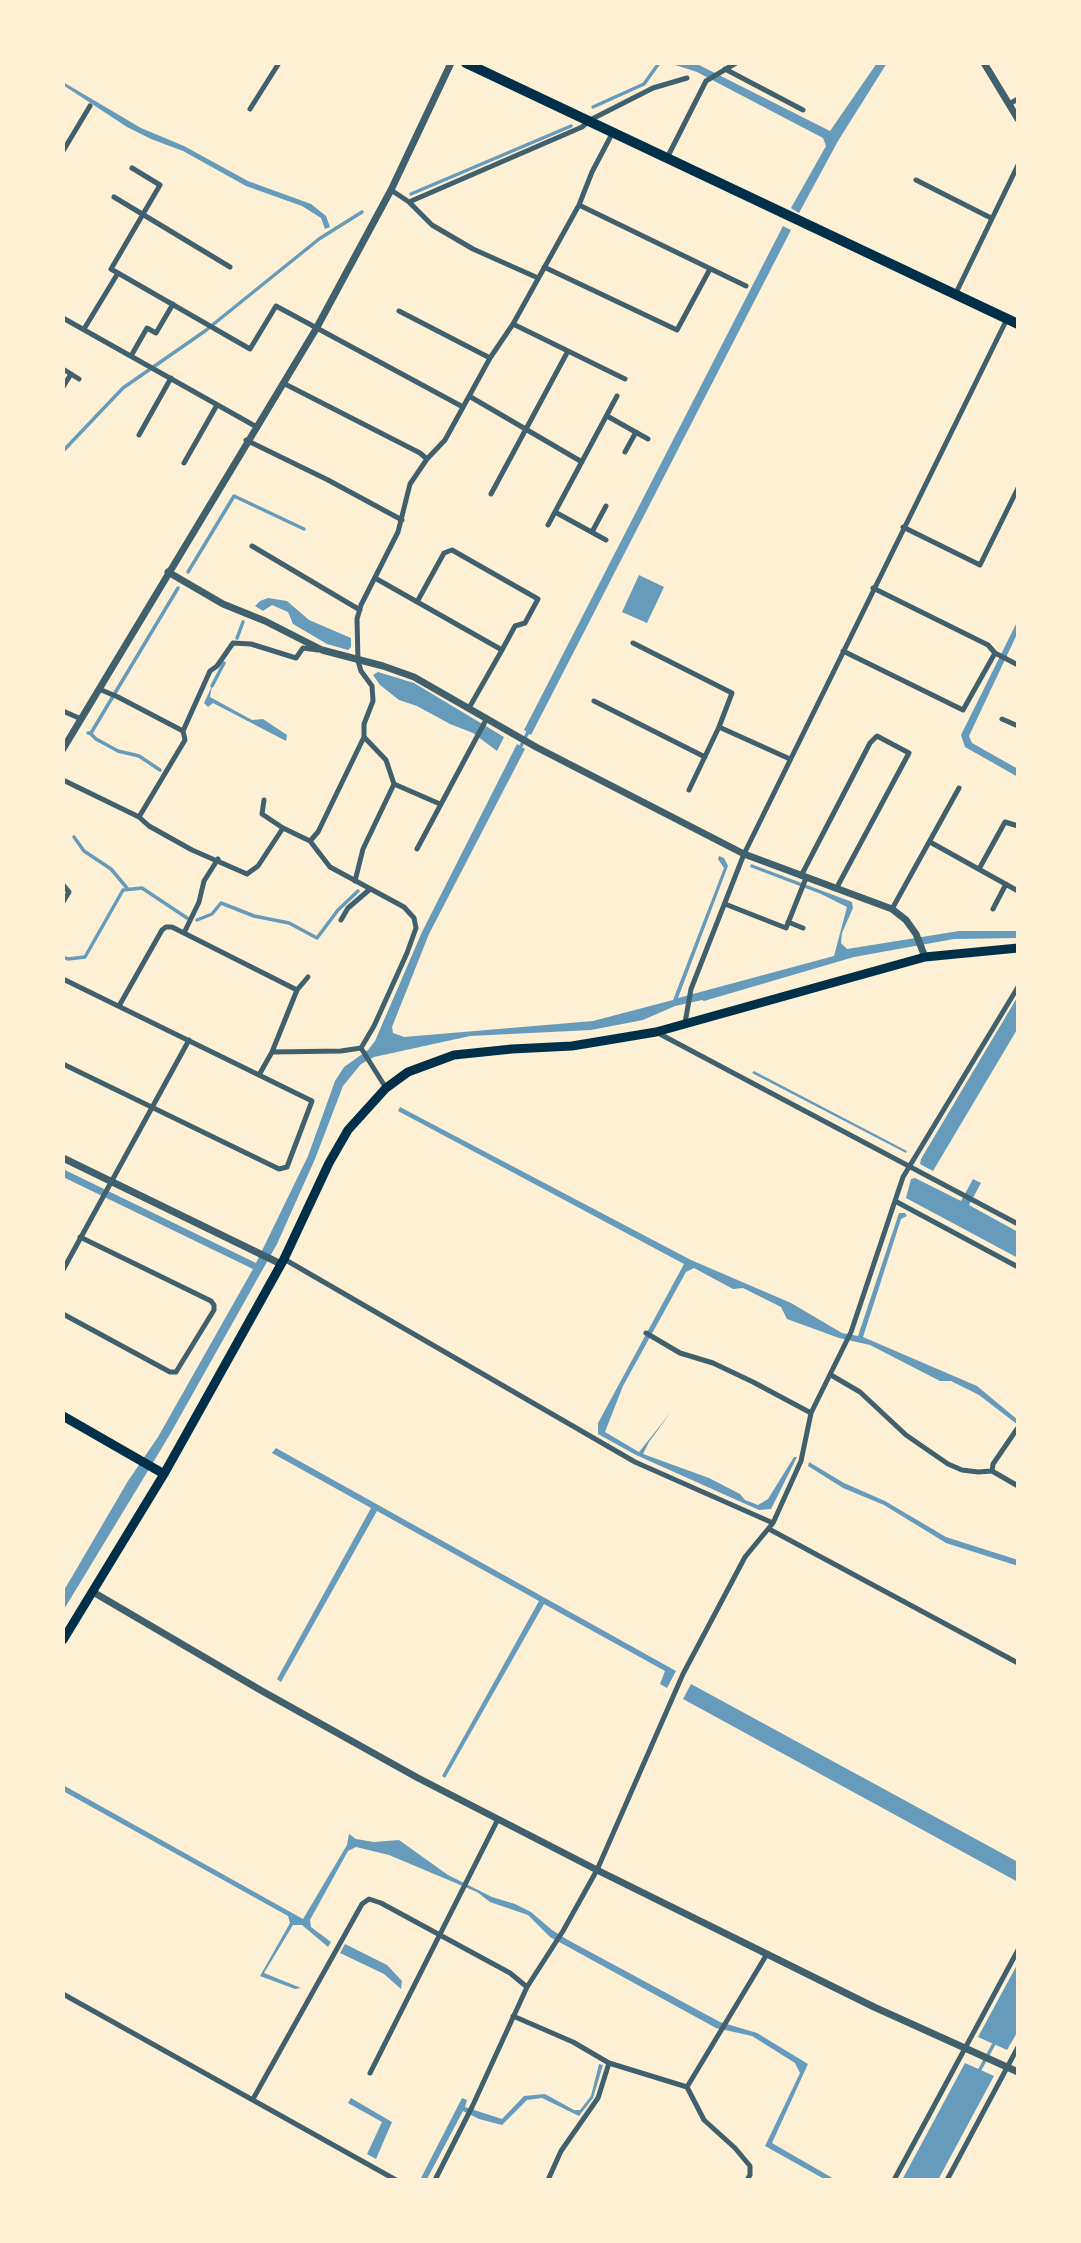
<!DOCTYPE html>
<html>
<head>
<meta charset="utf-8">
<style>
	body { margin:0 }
	#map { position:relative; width:1081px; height:2243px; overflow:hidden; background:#fdf0d5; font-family:Signika,sans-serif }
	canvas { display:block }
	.frame { position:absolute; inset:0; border:65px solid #fdf0d5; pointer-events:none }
</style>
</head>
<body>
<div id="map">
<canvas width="1081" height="2243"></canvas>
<div class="frame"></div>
</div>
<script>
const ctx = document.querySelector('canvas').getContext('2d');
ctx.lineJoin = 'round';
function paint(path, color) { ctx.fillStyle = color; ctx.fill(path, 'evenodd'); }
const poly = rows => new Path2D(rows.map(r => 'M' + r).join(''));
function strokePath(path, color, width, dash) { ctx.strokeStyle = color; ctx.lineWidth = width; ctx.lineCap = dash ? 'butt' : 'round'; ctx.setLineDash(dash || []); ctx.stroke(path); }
paint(poly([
	[669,63,695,63,830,131,877,63,887,63,838,141,799,213,791,208,826,146,823,138,697,72],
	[63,82,141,128,184,146,248,181,311,204,326,216,330,227,325,229,321,218,302,206,246,186,183,151,151,139,127,127,63,85],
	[783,226,791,230,531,735,524,730],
	[639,575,664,587,647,623,622,612],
	[268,598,287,601,309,620,351,638,351,647,348,650,327,644,293,624,288,612,272,605,263,611,255,606,260,601],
	[1018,620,1018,632,969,736,972,743,1018,769,1018,777,965,747,961,735],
	[378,672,414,683,504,737,497,751,473,733,450,724,417,706,399,700,380,685,373,675],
	[212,686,210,697,252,720,263,719,287,735,286,741,213,703,208,707,204,703],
	[517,744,525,749,429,934,392,1027,393,1033,404,1037,593,1021,673,1000,724,868,718,859,719,856,724,858,728,866,678,998,834,956,847,907,821,894,750,867,751,864,852,902,853,908,842,933,841,943,847,949,959,931,1018,931,1018,938,954,939,854,957,704,1001,702,1000,675,1006,643,1020,591,1030,470,1036,374,1057,361,1064,343,1086,315,1159,277,1244,169,1436,63,1611,63,1592,128,1481,158,1437,253,1269,63,1177,63,1169,256,1263,308,1156,335,1081,344,1067,368,1050,375,1041,422,932],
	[1018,996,1018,1028,933,1171,920,1164,921,1159],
	[754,1071,907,1151,906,1153,752,1073],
	[400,1107,691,1260,791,1303,842,1333,858,1336,899,1213,905,1213,907,1216,901,1219,863,1337,977,1386,1018,1420,1018,1425,979,1395,951,1381,940,1381,870,1345,839,1338,787,1319,781,1307,743,1288,733,1289,694,1268,686,1272,623,1386,605,1432,639,1452,671,1412,649,1442,643,1454,709,1478,740,1494,745,1500,758,1505,768,1499,794,1457,797,1457,771,1509,759,1510,636,1455,598,1434,598,1423,684,1264,398,1111],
	[915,1178,961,1201,973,1179,981,1183,969,1205,1018,1232,1018,1258,906,1198,911,1179],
	[276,1448,676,1671,667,1688,660,1684,665,1671,544,1604,445,1778,442,1776,539,1601,377,1511,281,1682,277,1679,371,1508,272,1453],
	[809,1462,844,1483,885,1501,946,1537,1018,1560,1018,1566,946,1543,884,1505,843,1488,808,1466],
	[691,1684,1018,1862,1018,1882,683,1699],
	[63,1785,303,1919,347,1845,349,1834,356,1839,374,1842,399,1840,448,1875,492,1897,515,1904,531,1912,552,1930,568,1940,720,2022,757,2033,808,2064,772,2143,836,2180,826,2180,765,2146,800,2073,795,2063,752,2036,716,2028,550,1937,528,1915,490,1902,477,1892,389,1855,356,1847,348,1851,310,1920,311,1927,331,1942,328,1947,302,1925,293,1925,264,1973,301,1988,295,1989,260,1976,290,1923,288,1916,63,1791],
	[345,1944,387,1965,402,1981,401,1989,384,1974,340,1953],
	[1018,1963,1018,2031,1007,2050,978,2037],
	[965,2063,994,2076,938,2180,902,2180],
	[599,2064,603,2065,593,2098,579,2116,542,2098,527,2100,502,2125,479,2119,463,2111,427,2179,420,2180,462,2098,467,2100,465,2107,502,2119,524,2096,545,2094,574,2110,580,2110,591,2096],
	[351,2098,392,2122,376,2159,367,2154,382,2122,348,2103]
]), '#669bbc');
strokePath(poly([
	[593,107,644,84,659,63],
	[411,194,571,126],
	[63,451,123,388,205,331,319,239,362,212],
	[188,572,234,496,304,529],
	[237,638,243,622],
	[212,686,224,663],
	[88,733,91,733,178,588],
	[91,734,96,739,118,751,139,756,160,770],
	[521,746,528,732],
	[74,837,84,851,111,869,127,888],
	[197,920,212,914,221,903,254,916,289,923,317,938,338,910,358,891],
	[63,957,68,959,85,957,123,890,142,888,187,918],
	[978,2073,996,2040]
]), '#669bbc', 3.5);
strokePath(poly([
	[725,69,803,110],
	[1009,104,1018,99],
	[250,109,279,63],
	[63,151,90,106],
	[667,158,706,81,736,63],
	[132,168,160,185,111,269,250,349,276,306,463,407],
	[916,180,991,218],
	[391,190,409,202,432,225,473,249,538,278],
	[114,197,230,267],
	[409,202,582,127,590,120,653,88,687,78],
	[579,205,746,286],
	[544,267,677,330,710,269],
	[955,295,1018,165],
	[399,311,490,358],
	[63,318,255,426],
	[513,324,625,379],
	[84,329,118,273],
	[131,356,147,328,156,333,173,304],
	[63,369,79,379],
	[283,383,420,453,427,459],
	[63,387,71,374],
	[469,396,582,462],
	[607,416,648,439],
	[139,435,171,378],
	[246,440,328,480,402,520],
	[625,452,636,432],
	[184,463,217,405],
	[491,494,568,351],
	[555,512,606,540],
	[548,525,617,396],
	[903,527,980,565,1018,488],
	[592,532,606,506],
	[252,546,360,610],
	[375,578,502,650,469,708],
	[873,588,988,645,995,653,1018,665],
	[417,602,444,553,452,550,538,599,525,623,515,626,502,650],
	[633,643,732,693,719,727,790,759],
	[843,651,963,710,995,653],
	[99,689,118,697,183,731,210,671,217,666,233,643,251,644,296,658,303,648,318,650],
	[594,701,705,757],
	[63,711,81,719],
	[1002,719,1018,726],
	[63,780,139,817,149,826,192,850,247,874,258,866,283,828,310,841,330,867,404,907,414,918,416,928,407,953,374,1026,361,1048,341,1051,272,1052,259,1075],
	[394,784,440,804],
	[689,790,719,727],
	[264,800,262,814,283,828],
	[139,817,185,740,183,731],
	[310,841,318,832,364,737],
	[930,842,1018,891],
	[417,849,487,718],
	[979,869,1005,822,1018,826],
	[801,876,870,743,877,736,909,753,836,889],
	[355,881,363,849,394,784,386,760,364,737,364,724,373,701,372,686,361,671,358,661,357,619,361,605,398,532,410,484,427,459,445,440,490,358,513,324,579,205,592,172,613,132],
	[63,885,69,892,63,902],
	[725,904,786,928,806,878],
	[892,909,959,788],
	[993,909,1006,884],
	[341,920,348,908,369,890],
	[788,922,803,928],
	[184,933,199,902,204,881,218,859],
	[63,979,312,1101,287,1167,279,1169,63,1064],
	[297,990,308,977],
	[119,1006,162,930,166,927,172,927,297,990,272,1052],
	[685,1023,691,989,744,854,1007,319],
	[656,1032,1018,1224],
	[361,1048,386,1088],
	[895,1201,1018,1267],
	[284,1259,635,1462,773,1523],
	[63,1270,189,1040],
	[63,1314,170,1372,176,1372,214,1310,214,1305,211,1301,80,1237],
	[646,1333,680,1353,713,1363,753,1382,811,1413],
	[831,1375,860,1392,906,1435,948,1464,962,1470,978,1472,992,1471,1018,1486],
	[992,1471,993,1464,1017,1429],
	[769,1529,1018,1663],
	[63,1994,396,2180],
	[513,2016,573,2042,609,2063,687,2087,704,2120,735,2148,750,2166,750,2175,747,2180],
	[370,2073,498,1819],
	[687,2087,767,1954],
	[253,2099,362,1904,369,1899,381,1903,510,1973,527,1987],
	[435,2180,472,2107,527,1987,563,1931,597,1870,683,1674,745,1557,773,1523,801,1461,811,1413,851,1332,903,1177,1018,987],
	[548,2180,561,2151,598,2098,609,2063],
	[894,2180,1018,1950],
	[947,2180,1018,2047]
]), '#3f606c', 5);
strokePath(poly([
	[984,63,1018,119],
	[168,572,223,604,265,621,322,650,383,666,414,677,536,747,744,854,892,909,906,920,916,934,925,957],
	[63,749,316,329,391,190,451,63],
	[63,1158,281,1264],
	[93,1592,262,1691,418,1778,597,1870,874,2007,1018,2072]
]), '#3f606c', 7);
strokePath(poly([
	[63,1416,164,1474],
	[63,1640,164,1474,216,1381,284,1259,329,1163,348,1130,386,1088,408,1072,454,1055,512,1049,572,1046,656,1032,925,957,1018,948]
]), '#003049', 9);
strokePath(poly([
	[466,63,1018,324]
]), '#003049', 10);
</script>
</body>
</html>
